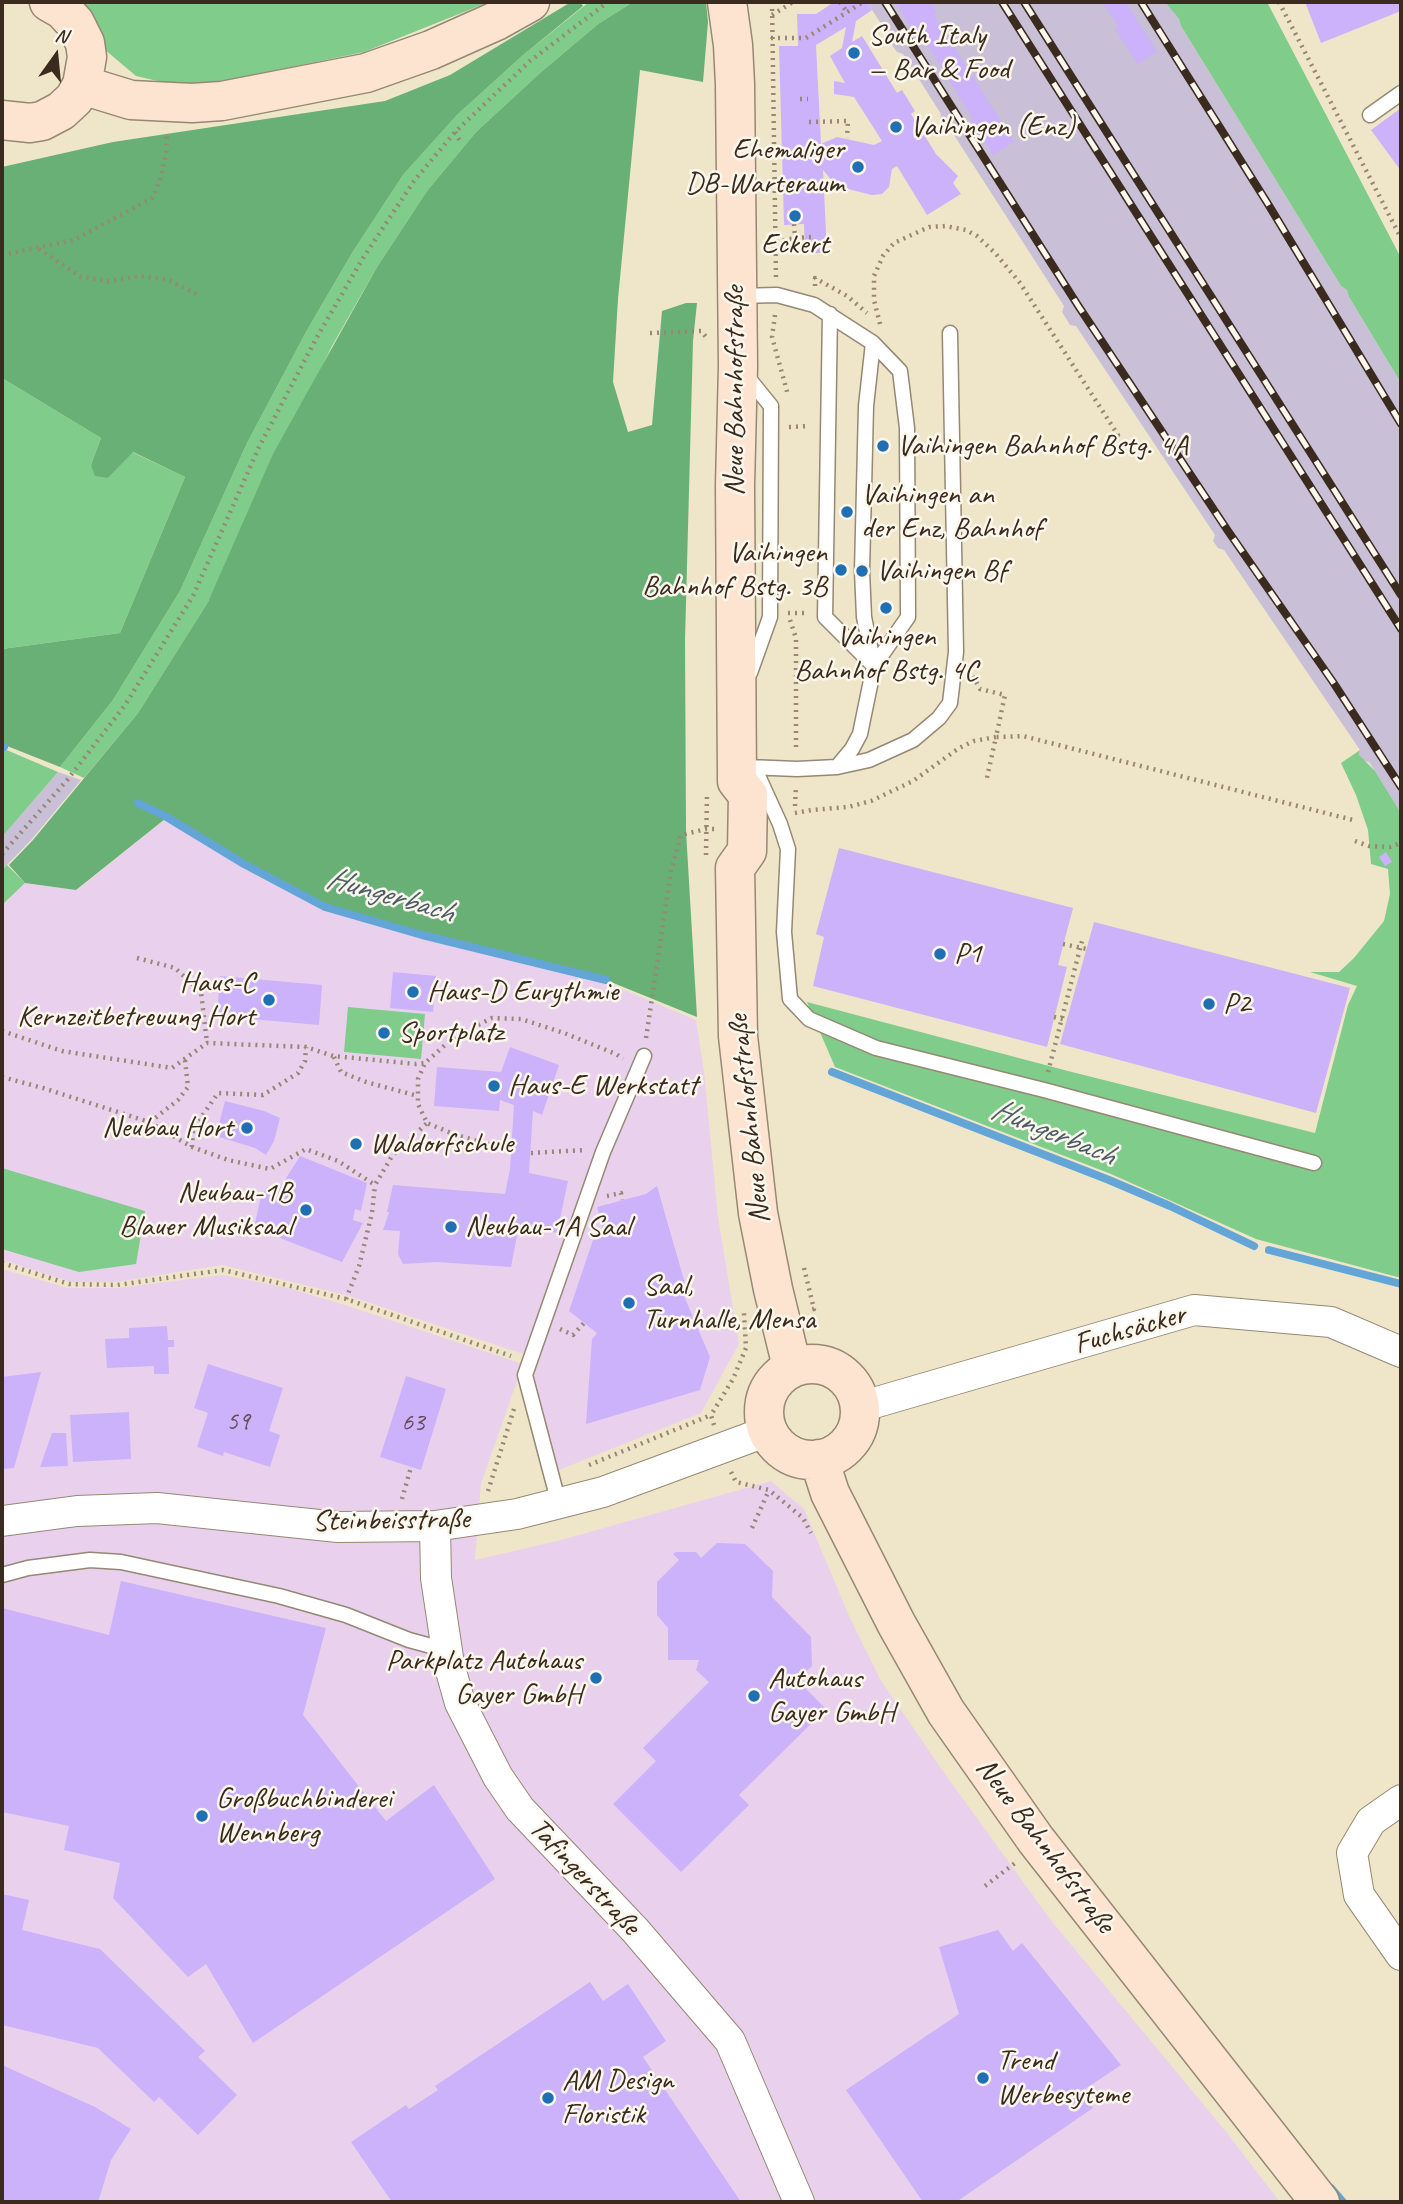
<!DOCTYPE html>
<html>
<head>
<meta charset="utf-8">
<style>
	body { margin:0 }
	#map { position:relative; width:1403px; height:2204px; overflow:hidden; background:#efe6c9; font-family:Caveat,sans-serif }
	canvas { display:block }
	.frame { position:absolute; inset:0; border:4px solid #3b2a1e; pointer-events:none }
	.north { position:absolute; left:21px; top:21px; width:70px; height:70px; -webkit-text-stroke:5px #fbf7ec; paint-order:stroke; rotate:15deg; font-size:19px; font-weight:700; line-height:28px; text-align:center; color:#3b2a1e }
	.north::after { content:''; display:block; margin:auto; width:24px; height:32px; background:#3b2a1e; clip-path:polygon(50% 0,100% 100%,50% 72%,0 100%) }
</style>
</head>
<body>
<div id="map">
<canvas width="1403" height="2204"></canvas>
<div class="frame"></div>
<div class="north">N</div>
</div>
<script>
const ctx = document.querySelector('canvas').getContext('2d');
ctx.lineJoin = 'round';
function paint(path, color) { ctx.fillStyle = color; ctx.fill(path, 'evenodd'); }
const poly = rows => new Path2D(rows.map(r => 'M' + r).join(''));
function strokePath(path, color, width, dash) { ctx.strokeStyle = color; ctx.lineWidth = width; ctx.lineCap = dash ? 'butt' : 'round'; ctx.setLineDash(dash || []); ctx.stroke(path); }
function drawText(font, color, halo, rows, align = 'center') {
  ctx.font = font + ' Caveat,sans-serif'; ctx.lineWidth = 5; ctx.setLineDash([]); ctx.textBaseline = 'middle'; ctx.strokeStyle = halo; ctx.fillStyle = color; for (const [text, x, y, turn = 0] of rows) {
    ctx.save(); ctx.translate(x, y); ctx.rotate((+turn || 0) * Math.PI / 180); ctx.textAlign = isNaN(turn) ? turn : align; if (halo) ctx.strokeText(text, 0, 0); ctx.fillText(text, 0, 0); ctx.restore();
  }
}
paint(poly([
	[164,820,323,910,605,982,696,1020,704,1071,718,1217,739,1344,701,1413,554,1472,529,1375,532,1357,349,1296,222,1265,116,1282,71,1282,2,1260,2,905,25,883,77,890],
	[2,1269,68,1288,117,1288,223,1275,288,1288,342,1304,523,1364,481,1484,475,1560,561,1540,771,1481,804,1509,850,1618,880,1679,940,1767,1050,1919,1227,2133,1280,2202,2,2202]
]), '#e9d1ed');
paint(poly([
	[867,2,1165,2,1179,19,1181,26,1341,286,1347,290,1349,297,1401,383,1401,813,1375,771,1369,762,1363,761,1359,755,1360,750,1224,550,1218,548,1213,541,1215,535,1076,326,1070,325,1062,312,1064,306,952,132,947,131,940,120,941,114,903,54,897,52,886,37,887,33],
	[58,772,81,780,32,839,2,870,2,837]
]), '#c9bfd7');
paint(poly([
	[82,2,489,2,364,52,234,79,179,86,136,76,104,49],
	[589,2,633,2,598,24,540,73,476,132,427,191,377,267,332,346,208,602,138,713,84,778,60,767,113,700,180,591,247,443,306,332,352,253,403,175,457,115,522,56],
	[1165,2,1267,2,1401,258,1401,383,1349,297,1347,290,1341,286,1181,26,1179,19],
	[2,378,101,438,91,465,108,478,132,452,185,477,120,633,2,649],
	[2,748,58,772,2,837],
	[1360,750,1359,755,1375,771,1401,813,1401,1278,1256,1239,1111,1174,835,1067,807,1002,1068,1071,1315,1133,1348,1005,1357,986,1310,972,1339,972,1354,958,1384,921,1390,894,1388,869,1371,864,1368,830,1356,795,1341,763],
	[7,865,25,883,2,905,2,870],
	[348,1007,425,1014,421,1059,344,1052],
	[2,1168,145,1211,136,1264,79,1272,2,1249]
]), '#80cc8a');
paint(poly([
	[571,2,580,2,583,6,522,56,457,115,403,175,352,253,306,332,247,443,180,591,113,700,60,767,2,744,2,649,120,633,185,477,133,452,108,478,95,476,91,465,101,438,2,378,2,167,113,142,385,101,450,75],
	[633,2,706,2,708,22,703,82,640,70,618,299,613,382,628,432,652,425,662,311,686,303,697,303,693,341,685,640,686,831,697,1017,606,980,324,909,165,819,76,890,25,883,9,865,33,840,138,713,208,602,273,454,377,267,427,191,476,132,540,73,598,24]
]), '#68b076');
strokePath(poly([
	[2,746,4,747],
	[138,803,165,816,244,864,325,907,422,935,606,980],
	[832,1072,1109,1180,1170,1206,1254,1246],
	[1269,1250,1401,1284],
	[1331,2188,1343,2202]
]), '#64a5d8', 8);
paint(poly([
	[830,2,867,2,872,10,856,21,852,42,862,36,897,93,902,90,915,111,911,114,936,154,958,176,953,183,961,194,927,215,897,166,892,169,889,187,882,194,872,195,844,188,834,183,823,170,827,253,805,253,804,224,784,225,779,46,798,46,797,14,816,14,831,4],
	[846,27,842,48,830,56,845,83,834,81,834,94,854,97,882,141,874,145,837,137,821,144,816,45],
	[895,2,930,2,937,13,934,15,1014,142,993,155,970,120,973,118,916,27,912,29],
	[1102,2,1126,2,1157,52,1138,64,1115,29,1119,27],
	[1305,2,1401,2,1401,11,1321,43],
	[1401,108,1401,171,1371,130],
	[839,848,1073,908,1058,965,1067,967,1047,1047,813,986,824,937,816,934],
	[1386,852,1392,862,1385,866,1379,857],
	[1094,922,1350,988,1316,1113,1060,1044],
	[393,972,436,976,433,1012,390,1008],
	[220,976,322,985,319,1025,217,1016],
	[510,1047,559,1065,542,1115,533,1111,529,1173,568,1181,557,1233,519,1225,511,1267,437,1262,403,1264,398,1254,400,1231,383,1230,389,1212,387,1212,393,1185,505,1194,510,1169,514,1105,500,1100,499,1111,434,1106,437,1067,501,1072],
	[225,1101,264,1111,280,1118,274,1141,266,1155,255,1148,216,1136],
	[300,1156,367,1183,361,1211,355,1209,353,1220,363,1223,342,1262,254,1228,261,1196,267,1187,278,1191],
	[657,1186,688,1294,684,1296,710,1357,700,1390,586,1424,592,1339,597,1333,569,1311,595,1234,604,1232,597,1207,646,1194],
	[167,1326,168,1340,174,1340,174,1347,168,1347,169,1374,154,1374,154,1366,107,1368,105,1339,129,1338,129,1328],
	[208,1364,283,1388,269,1431,280,1435,270,1467,224,1452,223,1456,197,1447,208,1413,194,1408],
	[41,1372,14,1468,2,1469,2,1377],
	[406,1376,446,1389,421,1470,380,1457],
	[129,1412,131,1459,73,1462,70,1415],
	[52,1433,66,1433,68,1466,40,1467],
	[717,1543,745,1544,773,1571,772,1597,811,1637,812,1666,797,1680,826,1709,739,1795,749,1805,681,1872,613,1804,656,1761,643,1748,709,1682,696,1670,699,1660,668,1660,668,1628,657,1615,657,1582,679,1560,673,1554,676,1552,696,1552,701,1558],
	[121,1581,326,1628,303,1715,386,1821,434,1785,495,1879,253,2043,206,1964,188,1977,113,1898,120,1863,64,1850,69,1826,2,1812,2,1608,109,1635],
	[2,1894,29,1900,22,1930,100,1949,205,2051,198,2057,237,2095,198,2135,159,2097,154,2102,98,2048,2,2025],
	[998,1930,1013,1951,1022,1943,1121,2065,1082,2091,1093,2108,956,2202,923,2202,846,2090,959,2014,939,1947],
	[590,1982,603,2001,628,1984,666,2041,643,2057,741,2202,392,2202,351,2142,406,2105,409,2109,438,2090,435,2086],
	[2,2065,95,2107,131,2129,111,2160,98,2202,2,2202]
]), '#cbb2fa');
const service = poly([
	[1370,115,1401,93],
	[737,296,777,295,814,305,873,343,900,371,907,428,908,617,874,666],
	[830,314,825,617,874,666],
	[745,374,771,406,770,617,750,673],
	[748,767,797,769,837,767,869,760,913,740,939,718,950,703,956,652,950,333],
	[754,767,780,824,788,849,784,932,790,999,809,1019,876,1048,1044,1090,1314,1163],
	[837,767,852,749,860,734,874,666,864,617,862,571,866,406,873,343],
	[559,1504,525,1375,603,1152,644,1056],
	[2,1575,28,1568,90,1560,121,1562,279,1596,346,1615,409,1640,446,1650]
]);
const minor = poly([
	[860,1407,1194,1310,1331,1322,1401,1352],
	[2,1521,77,1511,157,1508,338,1527,435,1526,517,1514,603,1492,768,1431],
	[435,1526,436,1578,449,1664,460,1703,498,1777,520,1809,635,1930,730,2041,799,2202],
	[1401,1800,1371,1821,1352,1853,1359,1895,1401,1955]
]);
const secondary = poly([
	[727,2,733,45,735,84,738,366,735,485,737,781,748,795,747,851,735,868,738,1036,758,1213,773,1289,792,1367],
	[82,85,131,100,192,103,222,101,366,73,431,50,496,21,530,2],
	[2,120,30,123,42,121,61,111,74,99,82,85,87,57,85,43,75,23,63,10,49,2],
	'764 1412a48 48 0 1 1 96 0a48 48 0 1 1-96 0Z',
	[819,1459,830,1493,896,1623,946,1712,1036,1840,1320,2202]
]);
strokePath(service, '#958874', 17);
strokePath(minor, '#958874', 32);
strokePath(secondary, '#958874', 41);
strokePath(poly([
	[772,2,776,278],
	[840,2,847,12],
	[1279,2,1401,238],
	[772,15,793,2],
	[771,38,806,38,863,2],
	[800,99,808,99],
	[809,122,848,121,847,138],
	[455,132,460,141],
	[810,155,817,155],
	[794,224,795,238,813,237],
	[776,242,795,238],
	[39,249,81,277,109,281,141,276,169,280,200,296],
	[2,255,74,240,152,198,160,181,166,153,167,134],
	[815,286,815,278,847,296,867,313],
	[775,315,772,337,788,395],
	[880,324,874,300,874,276,883,256,894,243,929,227,945,226,966,230,977,236,996,254,1020,283,1118,435,1104,444],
	[650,333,701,331,706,337],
	[789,427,809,426],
	[788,613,808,613],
	[790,620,796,638,796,750],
	[973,676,980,689,1005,695,996,737,1023,736,1353,820],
	[795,806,796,786],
	[795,813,812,810,848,807,871,801,913,781,959,748,974,741,996,737,986,782],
	[1355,841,1369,846,1390,847,1401,843],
	[2,854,68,779,125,705,193,596,259,447,317,337,363,258,414,181,455,132,530,61,608,2],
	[706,855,707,793],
	[137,958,175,968,201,992,207,1043],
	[2,1031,62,1051,172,1068,207,1043,306,1047,333,1056,416,1064,425,1063],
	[646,1038,671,871,681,835,706,829,717,829],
	[334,1057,341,1072,366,1082,418,1096],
	[1048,1072,1082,941],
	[2,1077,43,1088,149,1122,192,1147,228,1160,270,1169,306,1149,338,1161,375,1185,392,1156,427,1123],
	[150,1122,178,1100,188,1087,185,1060],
	[192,1147,193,1129,218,1093,263,1095,298,1073,305,1061,306,1047],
	[510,1150,456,1135,427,1123,418,1104,418,1079,425,1063,454,1037,492,1018,521,1019,564,1033,616,1054,623,1059],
	[531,1153,585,1150],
	[607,1196,621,1193,622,1200],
	[2,1263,69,1284,117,1285,223,1270,346,1299,511,1356],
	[804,1268,814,1309,810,1310],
	[346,1299,359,1266,372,1213,375,1185],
	[560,1329,573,1335,584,1323],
	[714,1425,711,1415,733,1379,746,1348,744,1313],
	[589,1465,711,1415],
	[731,1472,736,1482,769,1490,803,1518,811,1533],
	[488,1491,514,1409],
	[402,1499,411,1467],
	[752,1528,769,1490],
	[985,1886,1015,1863]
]), '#958874', 4.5, [2, 5]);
strokePath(service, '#fff', 14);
strokePath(minor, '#fff', 30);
strokePath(secondary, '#fde4d1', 38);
const rail = poly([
	[885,2,1079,307,1228,531,1333,682,1401,787],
	[1002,2,1401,629],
	[1024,2,1401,595],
	[1141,2,1268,204,1401,424]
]);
strokePath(rail, '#3b2a1e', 8);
strokePath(rail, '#fbf7ec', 5, [16]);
strokePath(poly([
	[1063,944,1087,949],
	[1054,1017,1067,1020]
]), '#958874', 4.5, [2, 5]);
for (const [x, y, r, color] of [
	[854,53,7,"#1f6fb2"],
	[896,127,7,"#1f6fb2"],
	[858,167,7,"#1f6fb2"],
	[795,216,7,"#1f6fb2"],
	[883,446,7,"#1f6fb2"],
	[847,512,7,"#1f6fb2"],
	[841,570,7,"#1f6fb2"],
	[862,571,7,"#1f6fb2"],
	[886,608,7,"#1f6fb2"],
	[940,954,7,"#1f6fb2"],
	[413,992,7,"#1f6fb2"],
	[269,1000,7,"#1f6fb2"],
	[1209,1004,7,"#1f6fb2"],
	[384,1033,7,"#1f6fb2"],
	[494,1086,7,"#1f6fb2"],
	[247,1128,7,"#1f6fb2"],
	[356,1144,7,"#1f6fb2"],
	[306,1210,7,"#1f6fb2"],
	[451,1227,7,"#1f6fb2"],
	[629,1303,7,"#1f6fb2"],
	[596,1678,7,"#1f6fb2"],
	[754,1696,7,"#1f6fb2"],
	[202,1816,7,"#1f6fb2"],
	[983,2078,7,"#1f6fb2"],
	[548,2098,7,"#1f6fb2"]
]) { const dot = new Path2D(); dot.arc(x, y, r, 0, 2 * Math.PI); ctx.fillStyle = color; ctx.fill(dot); strokePath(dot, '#fbf7ec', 2.5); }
drawText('26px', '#5f4c55', null, [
	["59",238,1422],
	["63",413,1423]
]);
drawText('30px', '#3b2a1e', '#fbf7ec', [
	["South Italy",868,36],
	["— Bar & Food",868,70],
	["Vaihingen (Enz)",910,127],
	["Ehemaliger",844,150,"right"],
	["DB-Warteraum",844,184,"right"],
	["Eckert",795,245,"center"],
	["Vaihingen Bahnhof Bstg. 4A",897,446],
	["Vaihingen an",861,495],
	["der Enz, Bahnhof",861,529],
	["Vaihingen",827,553,"right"],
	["Bahnhof Bstg. 3B",827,587,"right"],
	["Vaihingen Bf",876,571],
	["Vaihingen",886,637,"center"],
	["Bahnhof Bstg. 4C",886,671,"center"],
	["P1",954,954],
	["Haus-C",255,983,"right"],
	["Kernzeitbetreuung Hort",255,1017,"right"],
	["Haus-D Eurythmie",427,992],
	["P2",1223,1004],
	["Sportplatz",398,1033],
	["Haus-E Werkstatt",508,1086],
	["Neubau Hort",233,1128,"right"],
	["Waldorfschule",370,1144],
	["Neubau-1B",292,1193,"right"],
	["Blauer Musiksaal",292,1227,"right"],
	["Neubau-1A Saal",465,1227],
	["Saal,",643,1286],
	["Turnhalle, Mensa",643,1320],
	["Parkplatz Autohaus",582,1661,"right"],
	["Gayer GmbH",582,1695,"right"],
	["Autohaus",768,1679],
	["Gayer GmbH",768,1713],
	["Großbuchbinderei",216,1799],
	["Wennberg",216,1833],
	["Trend",997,2061],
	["Werbesyteme",997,2095],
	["AM Design",562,2081],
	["Floristik",562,2115]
], 'left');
drawText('30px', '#3b2a1e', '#fbf7ec', [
	["Neue Bahnhofstraße",735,391,-90],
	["Neue Bahnhofstraße",750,1119,-96],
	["Fuchsäcker",1130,1330,-16],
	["Steinbeisstraße",391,1521,-1],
	["Neue Bahnhofstraße",1045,1846,53],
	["Tafingerstraße",584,1877,47]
]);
drawText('italic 32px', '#4b5b68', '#fbf7ec', [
	["Hungerbach",390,896,16],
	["Hungerbach",1053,1133,22]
]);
</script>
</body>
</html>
